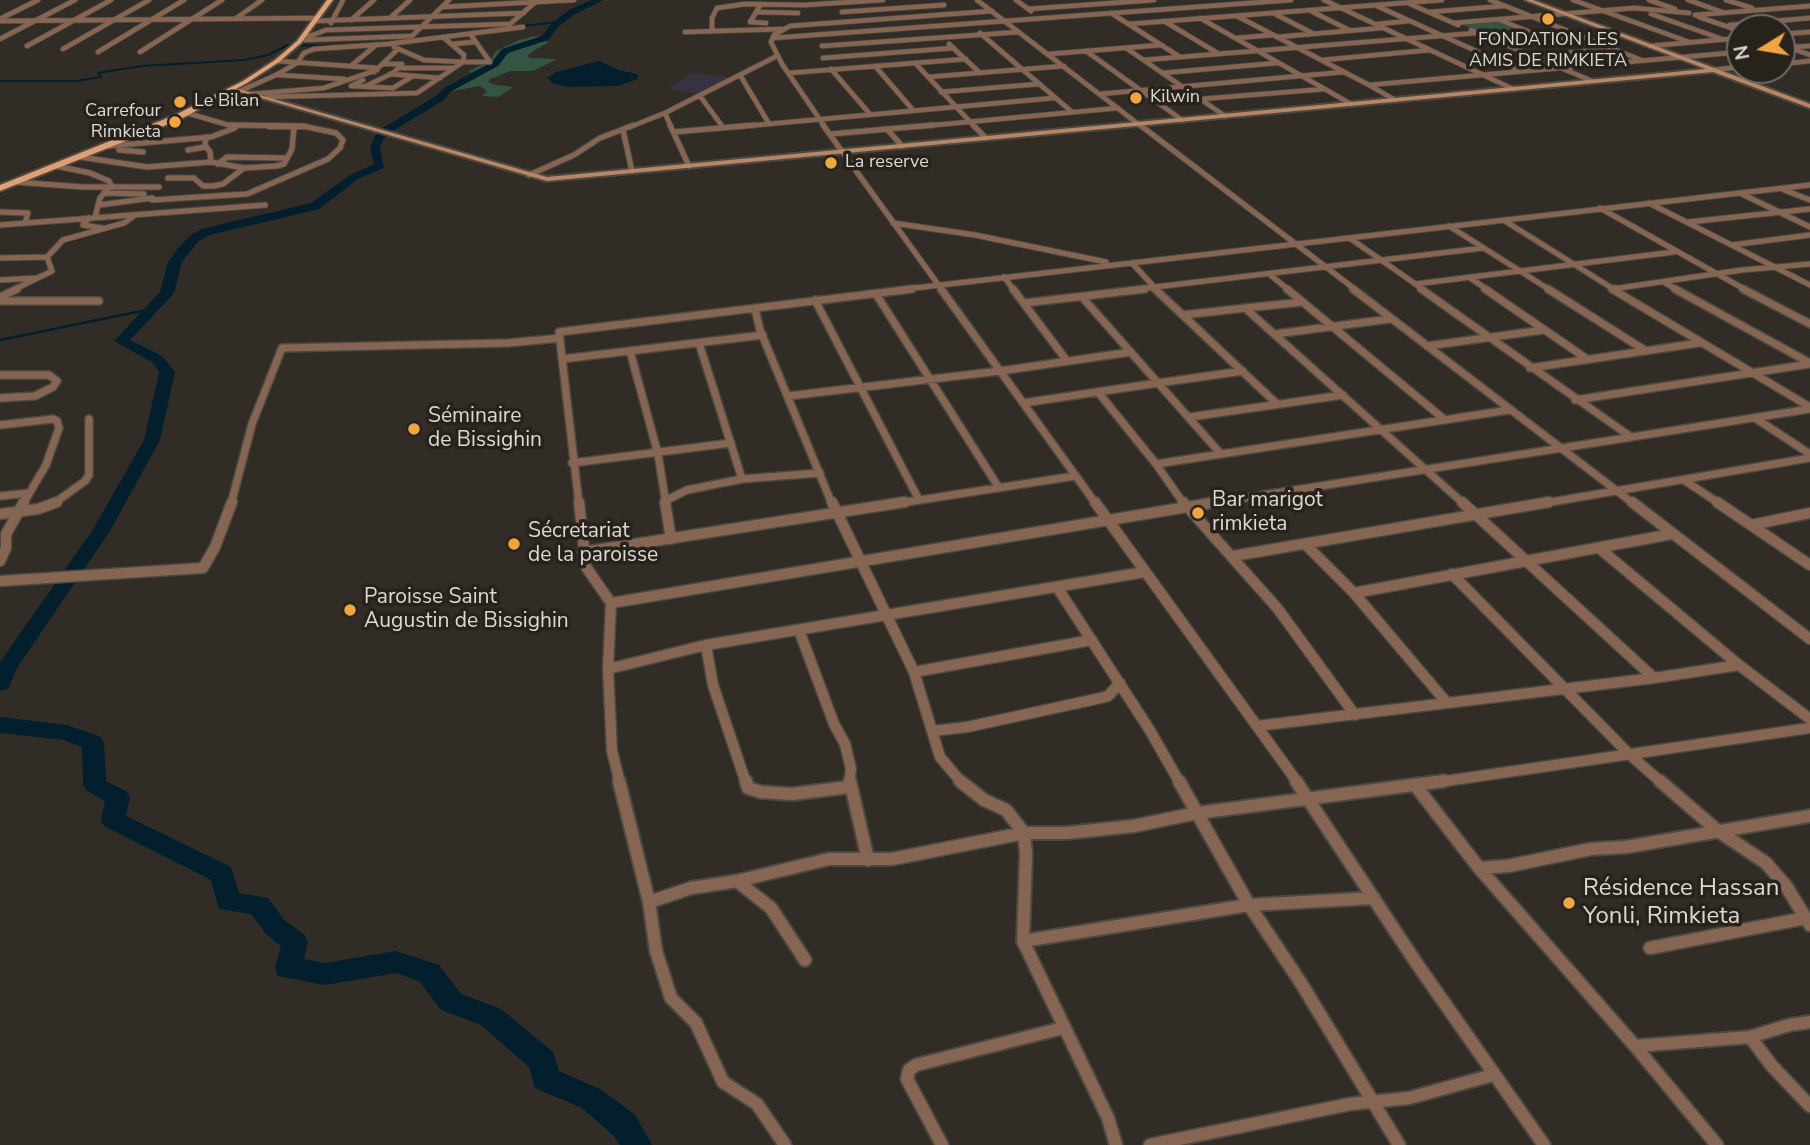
<!DOCTYPE html>
<html>
<head>
<meta charset="utf-8">
<style>
	body { margin:0 }
	#map { position:relative; width:1810px; height:1145px; overflow:hidden; background:#312d26; font-family:"Nunito Sans",sans-serif }
	canvas { display:block }
	.north { position:absolute; left:1726px; top:14px; width:70px; height:70px; box-sizing:border-box; background:#27231c; border:2px solid #6f6c66; border-radius:50%; rotate:259deg; font-size:19px; font-weight:700; line-height:28px; text-align:center; color:#dcd9d5 }
	.north::after { content:''; display:block; margin:auto; width:24px; height:32px; background:#f1a540; clip-path:polygon(50% 0,100% 100%,50% 72%,0 100%) }
</style>
</head>
<body>
<div id="map">
<canvas width="1810" height="1145"></canvas>
<div class="north">N</div>
</div>
<script>
const ctx = document.querySelector('canvas').getContext('2d');
ctx.lineJoin = 'round';
function paint(path, color) { ctx.fillStyle = color; ctx.fill(path, 'evenodd'); }
const poly = rows => new Path2D(rows.map(r => 'M' + r).join(''));
function strokePath(path, color, width, dash) { ctx.strokeStyle = color; ctx.lineWidth = width; ctx.lineCap = dash ? 'butt' : 'round'; ctx.setLineDash(dash || []); ctx.stroke(path); }
function drawText(font, color, halo, rows, align = 'center') {
  ctx.font = font + ' "Nunito Sans",sans-serif'; ctx.lineWidth = 7; ctx.setLineDash([]); ctx.textBaseline = 'middle'; ctx.strokeStyle = halo; ctx.fillStyle = color; for (const [text, x, y, turn = 0] of rows) {
    ctx.save(); ctx.translate(x, y); ctx.rotate((+turn || 0) * Math.PI / 180); ctx.textAlign = isNaN(turn) ? turn : align; if (halo) ctx.strokeText(text, 0, 0); ctx.fillText(text, 0, 0); ctx.restore();
  }
}
paint(poly([
	[692,73,732,77,697,94,667,89]
]), '#383142');
paint(poly([
	[1499,21,1542,39,1505,43,1461,24],
	[536,36,543,37,539,40,549,42,535,50,528,55,529,58,557,59,533,71,510,71,490,79,488,82,496,85,513,87,498,97,482,96,487,91,480,86,447,92,472,78,475,73,468,72,491,59,496,51,519,40]
]), '#345544');
paint(poly([
	[599,61,619,70,637,74,638,79,617,86,569,87,554,84,547,78,556,72]
]), '#031e2c');
strokePath(poly([
	[505,28,558,22],
	[398,41,456,33],
	[0,81,76,81,101,77,98,73,142,66,244,60,268,55,288,45,334,46]
]), '#031e2c', 2);
strokePath(poly([
	[0,340,151,309]
]), '#031e2c', 2.5);
paint(poly([
	[592,0,603,0,575,14,559,26,548,40,508,53,498,66,450,92,444,100,391,132,384,138,380,148,384,168,358,179,319,209,210,235,199,241,188,254,182,262,174,293,130,340,162,356,175,372,160,440,110,531,17,668,8,689,0,691,0,662,92,531,144,440,159,372,152,362,114,341,160,292,168,262,178,248,191,235,202,229,311,203,350,175,374,164,370,148,374,137,383,128,436,96,444,88,492,62,502,49,542,36,553,22,569,10,592,0],
	[0,717,67,725,101,737,104,743,106,781,126,791,130,797,126,816,231,867,239,893,268,898,284,920,304,934,308,942,304,959,325,963,396,951,439,965,461,994,501,1009,553,1052,559,1071,602,1090,635,1115,652,1145,620,1145,613,1135,582,1108,535,1088,529,1067,481,1025,441,1010,419,981,396,973,325,985,278,976,275,968,281,946,266,934,251,914,219,909,211,880,104,826,101,820,105,801,87,791,83,785,82,747,64,740,0,733,0,717]
]), '#031e2c');
const streetFar4 = poly([
	[977,0,1142,127],
	[1016,0,1031,11],
	[1324,0,1513,89],
	[1490,0,1641,60],
	[1573,0,1689,42],
	[1649,0,1675,9],
	[1688,0,1722,12],
	[1726,0,1752,8],
	[761,4,750,22,766,23],
	[1410,4,1458,25],
	[1377,6,1520,71],
	[442,7,574,0],
	[1028,9,1154,0],
	[1311,11,1349,30],
	[756,12,798,13],
	[842,12,944,5],
	[1430,12,1503,6],
	[1111,13,1180,57],
	[1275,14,1312,33],
	[1651,14,1722,39],
	[1695,15,1810,6],
	[1237,16,1369,85],
	[1699,17,1740,31],
	[390,18,410,0],
	[1200,18,1351,104],
	[0,19,38,0],
	[235,19,262,0],
	[351,20,374,0],
	[1500,20,1549,40],
	[0,21,316,18],
	[315,21,524,13],
	[1164,21,1219,54],
	[331,23,343,0],
	[1454,23,1634,8,1689,13],
	[1129,24,1442,0],
	[1378,24,1409,21],
	[1730,25,1810,18],
	[1471,30,1592,81],
	[712,31,712,18,717,8,745,4,804,5,883,0],
	[685,32,782,29],
	[980,33,1072,112],
	[1782,34,1810,32],
	[305,35,310,36,326,30,510,24,538,0],
	[443,37,464,55,463,62],
	[1277,37,1381,28],
	[773,38,1291,0],
	[1237,38,1272,35],
	[0,39,75,0],
	[305,40,412,36,449,0],
	[1597,42,1605,35,1618,34],
	[452,44,475,42],
	[949,44,980,73],
	[1505,44,1582,38],
	[1782,45,1810,55],
	[27,46,111,0],
	[822,46,1019,32],
	[1650,46,1740,38],
	[394,47,424,60,463,62],
	[1794,47,1810,46],
	[1126,48,1225,116],
	[63,49,149,0],
	[1086,51,1182,120],
	[98,52,184,0],
	[140,52,222,0],
	[1049,54,1161,45],
	[1533,56,1610,49],
	[823,58,954,48],
	[1144,60,1476,33],
	[1322,60,1430,50],
	[277,61,377,68],
	[464,62,490,62,471,35],
	[915,63,975,127],
	[1782,64,1810,61],
	[352,65,376,45],
	[875,66,913,110],
	[398,68,452,68],
	[831,69,869,113],
	[1713,70,1740,67],
	[374,72,398,49],
	[789,73,966,59],
	[1162,73,1277,63],
	[390,74,440,78],
	[278,75,344,79],
	[740,75,768,122],
	[928,77,1064,66],
	[363,80,351,86,393,88,413,76],
	[366,86,393,73,402,64,383,64],
	[240,91,276,75,297,63,304,53,314,49,388,44,523,27],
	[941,92,1039,84],
	[251,94,324,88,377,70],
	[1100,94,1344,72],
	[700,96,722,126],
	[267,97,417,93,463,62],
	[1201,99,1325,89],
	[1395,100,1369,85,1740,52],
	[187,113,235,127],
	[665,113,671,127],
	[269,127,305,127],
	[630,127,665,113,777,56],
	[735,127,1054,98],
	[825,127,782,64,771,42,774,35,790,26,992,11],
	[914,127,1118,108]
]);
const streetFar3 = poly([
	[670,125,689,166],
	[823,125,942,290],
	[973,125,986,138],
	[1140,125,1356,290],
	[887,129,902,146],
	[623,130,632,171],
	[674,132,755,125],
	[831,134,933,125],
	[206,137,205,145,210,152,211,162],
	[108,146,211,137,235,128],
	[119,150,143,152],
	[188,150,205,147],
	[80,157,147,167,211,162,244,168,276,166,284,164,292,149,294,127],
	[218,164,227,157,285,158],
	[56,166,90,173,109,181,111,185,100,198,95,217],
	[529,175,574,155,600,138,634,125],
	[168,178,194,178,203,186,213,186,223,184,244,168],
	[15,182,83,187,159,187],
	[1784,190,1810,200],
	[104,193,144,194],
	[1742,194,1810,227],
	[152,200,247,194,328,159,340,148,343,140,336,133,303,126,229,125],
	[1649,203,1810,285],
	[99,205,152,198],
	[1600,208,1746,290],
	[0,212,28,213,25,223],
	[89,218,83,225,102,228],
	[1505,221,1615,290],
	[1689,222,1810,209],
	[893,223,975,235,1106,262],
	[0,225,265,205],
	[1449,226,1550,290],
	[1351,239,1424,290],
	[1732,245,1810,235],
	[0,258,47,257],
	[1132,263,1157,290],
	[1269,274,1289,290],
	[1004,277,1014,290],
	[1470,278,1488,290],
	[0,280,37,278],
	[1665,283,1678,290],
	[1415,284,1674,252],
	[1612,289,1742,270,1810,264],
	[13,290,52,271,47,257,63,240,124,223,134,216],
	[897,290,1810,185],
	[1130,290,1483,248]
]);
const streetFar2 = poly([
	[941,289,1096,504],
	[1013,289,1067,361],
	[1155,289,1277,404],
	[1287,289,1445,420],
	[1353,289,1634,504],
	[1421,289,1631,437],
	[1485,289,1587,359],
	[1548,289,1646,351],
	[1612,289,1810,407],
	[1612,289,1615,289],
	[1675,289,1810,363],
	[1743,289,1810,324],
	[876,294,999,488],
	[0,297,17,289],
	[1082,297,1158,383,1243,371],
	[815,300,919,500],
	[0,301,99,301],
	[1025,303,1145,289],
	[1245,308,1303,302],
	[755,309,760,330,832,504],
	[1183,315,1245,308,1464,504],
	[1275,334,1390,319],
	[699,343,742,479,820,473],
	[1427,346,1543,330],
	[630,351,658,454,666,504],
	[562,359,763,335],
	[1530,368,1699,343],
	[0,375,49,375,57,381,53,387,35,396,0,398],
	[1098,392,1156,464],
	[788,396,1000,371,1131,352],
	[1575,400,1810,364],
	[1023,403,1158,383,1220,453],
	[1190,417,1343,395],
	[1755,418,1810,454],
	[0,425,53,419,57,421,59,428,46,465,23,504],
	[572,463,731,443],
	[1684,480,1720,504],
	[0,496,29,493],
	[665,501,687,490,742,479],
	[53,504,85,481,89,475,89,419],
	[231,504,252,424,282,348,508,343,560,338],
	[579,504,559,332,912,289],
	[894,504,1075,476],
	[1184,504,1156,464,1509,410],
	[1206,504,1810,409],
	[1539,504,1810,458]
]);
const streetFar1 = poly([
	[579,502,586,567,611,603,608,669,612,751,620,783],
	[665,502,671,539],
	[832,502,914,672,940,757,962,783],
	[1095,502,1298,783],
	[1183,502,1278,609,1355,715],
	[1462,502,1654,678],
	[1632,502,1810,639],
	[1717,502,1810,565],
	[0,514,38,509,57,502],
	[1751,525,1810,513],
	[1305,544,1354,593,1447,703],
	[1599,548,1739,665,1810,719],
	[583,552,905,502],
	[1233,556,1549,502],
	[0,561,6,548,6,534,24,502],
	[1452,574,1628,753,1662,783],
	[0,581,203,568,215,547,232,502],
	[1057,587,1149,729,1180,783],
	[1354,593,1672,534],
	[611,603,1217,502],
	[799,630,834,724,845,744,851,769,849,783],
	[706,645,713,685,746,783],
	[608,669,706,645,1145,572],
	[914,672,1092,640],
	[1257,726,1654,678,1739,665],
	[933,731,967,727,1101,698,1108,696,1120,683],
	[1432,783,1810,728]
]);
const street = poly([
	[619,781,649,902,656,951,671,998,696,1023,723,1082,757,1104,785,1145],
	[746,781,748,788,761,792,792,794,849,787],
	[850,781,868,860],
	[960,781,984,800,1006,810,1024,833,1026,854,1023,941,1108,1118,1116,1145],
	[1179,781,1197,813,1444,781],
	[1296,781,1417,964,1544,1145],
	[1660,781,1718,831,1766,863,1786,886,1810,925],
	[1415,785,1479,868,1635,1046,1717,1145],
	[1479,868,1508,866,1591,849,1626,847,1810,816],
	[737,881,771,908,805,960],
	[649,902,691,888,737,881,829,859,892,859,1024,833,1066,833,1134,826,1197,813,1249,905,1301,983,1399,1145],
	[1023,941,1249,905,1374,898],
	[1650,948,1806,918],
	[1750,1037,1772,1066,1810,1106],
	[1635,1046,1750,1037,1789,1025,1810,1022],
	[942,1145,907,1079,909,1070,916,1065,1063,1028],
	[1150,1145,1350,1104,1409,1098,1493,1075]
]);
const secondary = poly([
	[1525,0,1533,0,1810,104,1810,108,1713,72,547,181,230,89,235,88,547,177,1706,69,1525,0]
]);
const primary = poly([
	[327,0,333,0,301,43,279,62,247,83,181,119,0,191,0,185,175,115,243,81,275,60,297,41,327,0]
]);
strokePath(streetFar4, '#4c4942', 6);
strokePath(streetFar3, '#4c4942', 7);
strokePath(streetFar2, '#4c4942', 10);
strokePath(streetFar1, '#4c4942', 13);
strokePath(street, '#4c4942', 16);
strokePath(secondary, '#4c4942', 4);
strokePath(primary, '#4c4942', 4);
strokePath(streetFar4, '#866652', 4.5);
strokePath(streetFar3, '#866652', 5);
strokePath(streetFar2, '#866652', 7);
strokePath(streetFar1, '#866652', 10);
strokePath(street, '#866652', 12);
paint(secondary, '#b98665');
paint(primary, '#df9e73');
for (const [x, y, r, color] of [
	[1548,19,7,"#f1a540"],
	[1136,98,7,"#f1a540"],
	[180,102,7,"#f1a540"],
	[175,122,7,"#f1a540"],
	[831,163,7,"#f1a540"],
	[414,429,7,"#f1a540"],
	[1198,513,7,"#f1a540"],
	[514,544,7,"#f1a540"],
	[350,610,7,"#f1a540"],
	[1569,903,7,"#f1a540"]
]) { const dot = new Path2D(); dot.arc(x, y, r, 0, 2 * Math.PI); ctx.fillStyle = color; ctx.fill(dot); strokePath(dot, '#27231c', 2.5); }
drawText('18px', '#dcd9d5', '#27231c', [
	["FONDATION LES",1548,41,"center"],
	["AMIS DE RIMKIETA",1548,62,"center"],
	["Kilwin",1150,98],
	["Le Bilan",194,102],
	["Carrefour",161,112,"right"],
	["Rimkieta",161,133,"right"],
	["La reserve",845,163]
], 'left');
drawText('21px', '#dcd9d5', '#27231c', [
	["Séminaire",428,417],
	["de Bissighin",428,441],
	["Bar marigot",1212,501],
	["rimkieta",1212,525],
	["Sécretariat",528,532],
	["de la paroisse",528,556],
	["Paroisse Saint",364,598],
	["Augustin de Bissighin",364,622]
], 'left');
drawText('24px', '#dcd9d5', '#27231c', [
	["Résidence Hassan",1583,889],
	["Yonli, Rimkieta",1583,917]
], 'left');
</script>
</body>
</html>
